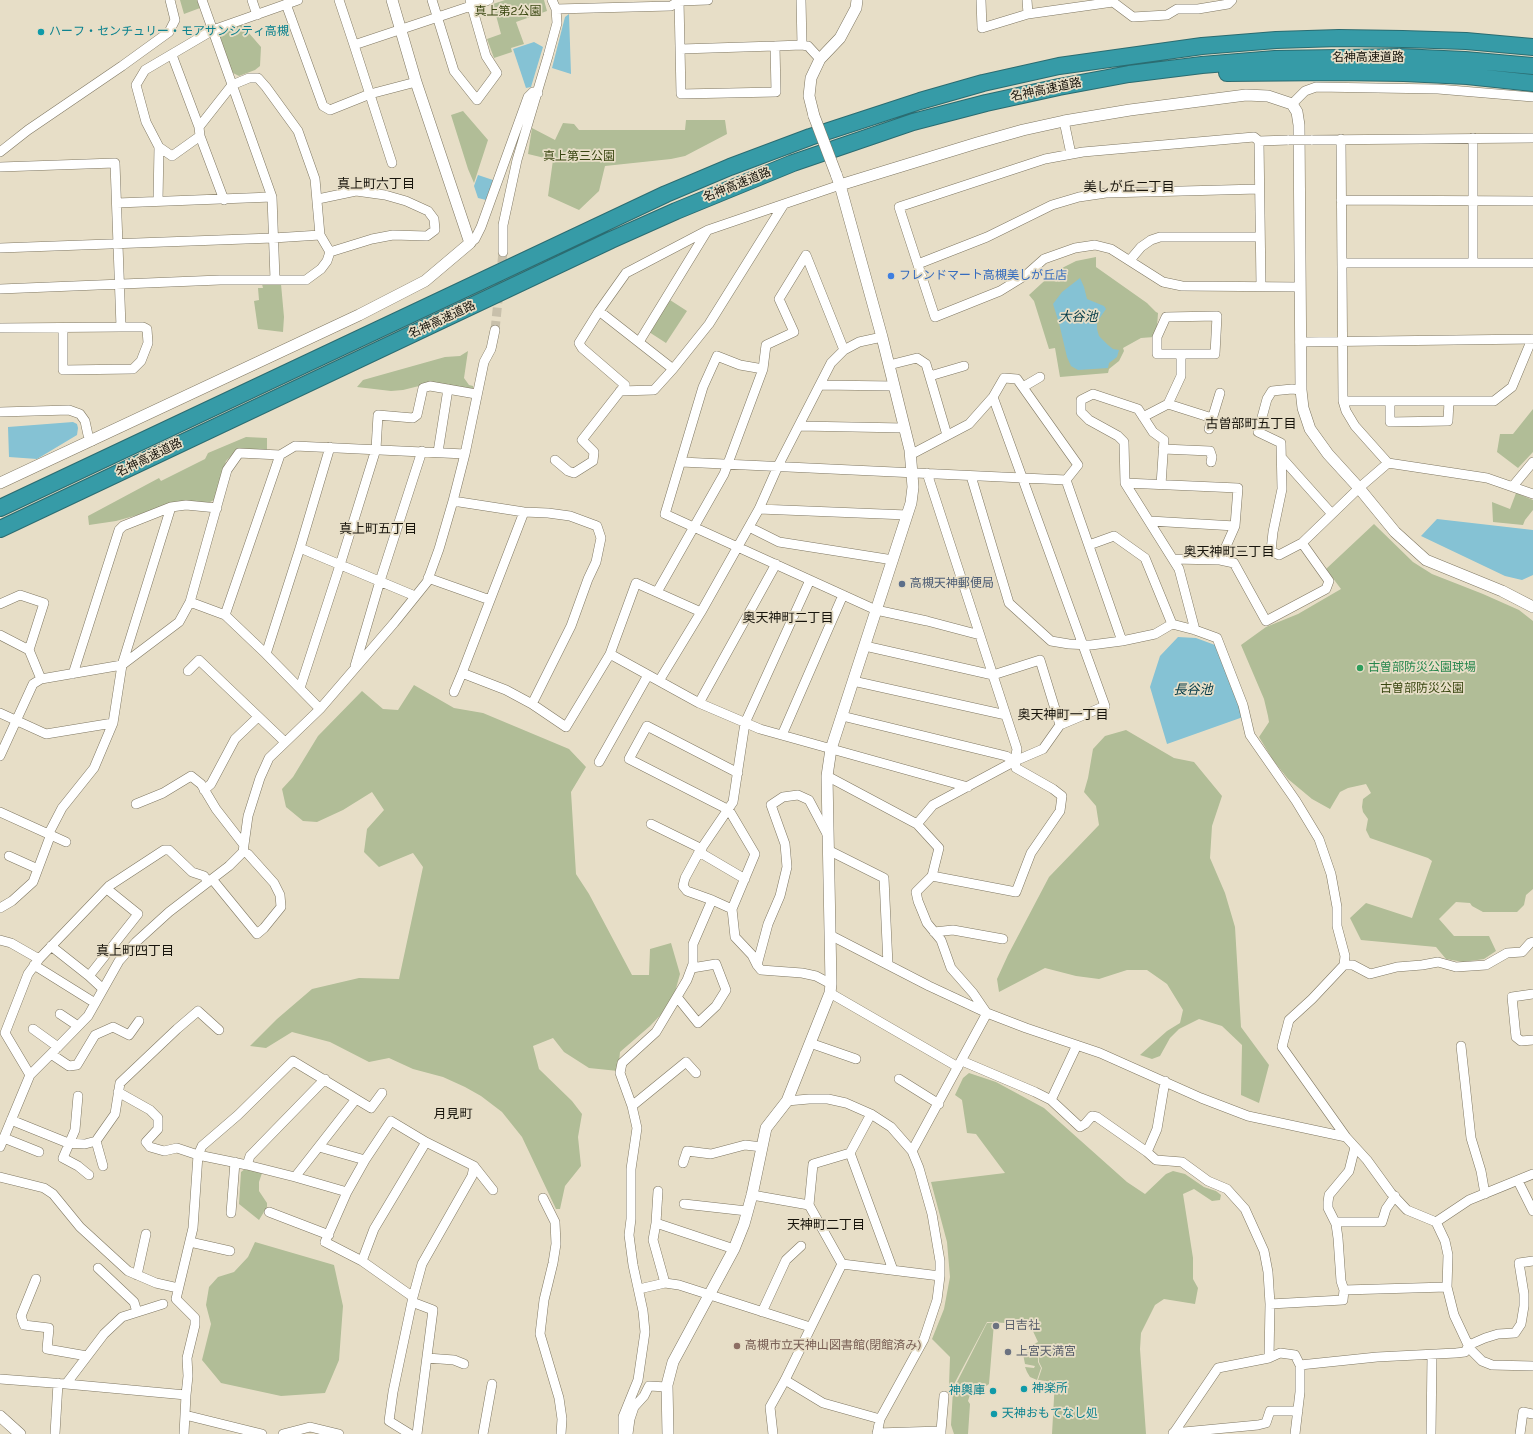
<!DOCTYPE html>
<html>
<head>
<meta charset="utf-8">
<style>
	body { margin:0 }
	canvas { display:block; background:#e7dec7 }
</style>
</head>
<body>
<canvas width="1533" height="1434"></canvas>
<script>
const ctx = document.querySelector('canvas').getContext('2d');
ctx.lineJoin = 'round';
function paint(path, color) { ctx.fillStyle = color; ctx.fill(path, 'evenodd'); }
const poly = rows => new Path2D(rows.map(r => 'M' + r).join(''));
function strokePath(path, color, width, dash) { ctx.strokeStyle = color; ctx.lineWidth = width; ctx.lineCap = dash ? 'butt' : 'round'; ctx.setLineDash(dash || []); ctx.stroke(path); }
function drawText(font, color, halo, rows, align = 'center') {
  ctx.font = font + ' Karla,"Noto Sans JP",sans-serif'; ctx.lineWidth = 3.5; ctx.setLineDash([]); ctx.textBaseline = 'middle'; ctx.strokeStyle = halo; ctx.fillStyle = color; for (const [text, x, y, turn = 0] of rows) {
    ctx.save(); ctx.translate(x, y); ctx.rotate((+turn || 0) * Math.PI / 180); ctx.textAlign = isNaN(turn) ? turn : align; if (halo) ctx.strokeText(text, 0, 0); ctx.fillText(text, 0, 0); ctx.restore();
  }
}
paint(poly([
	[180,0,197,0,200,8,184,14],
	[505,0,544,0,547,11,516,22,524,44,511,48,512,52,494,58,487,39,501,34,493,4],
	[242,25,261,47,260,66,255,70,239,76,231,72,219,37,221,32],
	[463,111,488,140,474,183,468,169,451,115],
	[686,120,725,120,727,134,685,156,671,159,605,166,599,191,579,210,548,196,553,160,528,154,532,128,555,140,563,123,574,124,579,130,685,130],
	[1096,257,1096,267,1147,303,1156,312,1158,313,1157,328,1154,337,1141,338,1123,348,1124,351,1119,361,1109,369,1108,373,1060,377,1055,348,1049,349,1034,301,1029,295,1054,272,1076,261],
	[262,284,281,284,284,317,283,332,258,329,254,301,259,300,258,288,263,288],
	[670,300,687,311,666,343,649,332],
	[468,351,464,378,469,385,473,386,473,388,471,391,431,383,403,390,391,391,357,387,363,380,445,357,460,356],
	[1533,409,1533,452,1518,468,1497,452,1500,434,1513,434],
	[246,437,267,438,267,450,238,449,226,461,214,500,208,503,188,501,116,521,89,525,88,516,159,478,161,481,205,459,208,453],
	[1516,493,1533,500,1533,510,1525,520,1523,525,1493,522,1492,502,1510,509],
	[1374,524,1413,562,1432,574,1483,594,1519,610,1533,621,1533,889,1526,895,1524,905,1517,912,1483,912,1472,906,1470,903,1456,902,1439,919,1454,936,1489,936,1496,951,1484,959,1463,962,1446,959,1436,947,1361,940,1350,918,1366,903,1412,918,1432,861,1428,858,1370,838,1366,830,1368,819,1363,812,1362,807,1363,799,1371,793,1366,784,1348,788,1340,792,1330,809,1312,799,1288,779,1273,760,1259,737,1269,722,1268,716,1264,699,1241,645,1266,627,1298,614,1341,589,1326,569],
	[414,685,454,708,483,713,569,749,586,767,571,792,576,874,589,894,632,975,649,975,650,949,671,943,680,974,672,1003,650,1026,620,1052,618,1071,589,1068,564,1052,553,1038,533,1046,539,1069,572,1101,582,1114,578,1137,581,1166,565,1186,560,1209,556,1209,522,1137,502,1112,481,1096,465,1087,443,1077,413,1069,389,1058,369,1062,330,1042,292,1032,266,1048,250,1046,277,1019,312,989,359,978,399,979,423,867,413,853,379,867,364,852,367,829,384,810,372,792,343,810,317,822,303,821,286,807,282,789,293,777,318,736,362,691,383,709,398,710],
	[1126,730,1174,758,1194,762,1222,796,1212,826,1210,858,1225,893,1235,927,1241,1027,1269,1065,1259,1103,1241,1095,1242,1045,1222,1026,1199,1019,1179,1029,1170,1038,1160,1056,1152,1059,1140,1055,1167,1031,1180,1023,1183,1010,1167,984,1147,970,1127,970,1099,979,1076,976,1045,968,999,992,997,979,1008,955,1049,877,1099,825,1096,806,1084,792,1088,778,1093,749,1105,736],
	[969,1073,996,1082,1044,1108,1127,1182,1145,1194,1166,1174,1173,1171,1185,1174,1204,1187,1216,1191,1221,1195,1220,1200,1212,1201,1194,1189,1183,1194,1193,1258,1193,1279,1198,1288,1195,1304,1164,1299,1155,1305,1141,1333,1140,1349,1146,1434,1052,1434,1055,1380,1053,1382,1038,1380,1042,1368,1039,1362,1038,1345,1038,1362,1041,1368,1037,1380,1030,1377,1027,1372,1025,1367,1034,1368,1035,1366,1025,1364,1023,1354,1032,1351,1033,1350,1034,1344,1038,1342,1032,1329,1025,1324,987,1322,952,1388,949,1386,950,1357,932,1339,944,1309,950,1277,947,1242,931,1182,1005,1173,976,1134,967,1133,962,1100,955,1095,963,1078],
	[245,1169,262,1173,259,1182,259,1191,267,1203,267,1207,259,1220,239,1204,241,1172],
	[255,1242,334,1265,343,1306,339,1360,325,1393,281,1396,221,1383,202,1360,211,1324,206,1305,209,1287,218,1277,234,1272,248,1257],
	[987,1323,994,1323,989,1384,982,1389,972,1388,968,1401,970,1404,968,1434,954,1434,951,1425,953,1390]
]), '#b1bd97');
paint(poly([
	[569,14,571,74,552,68,565,17],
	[534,42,543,47,531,87,526,88,513,49],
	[478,175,493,180,486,200,478,198,474,186],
	[1080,278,1084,287,1087,299,1104,306,1106,309,1097,322,1097,329,1099,336,1108,345,1113,349,1119,350,1117,357,1109,363,1108,368,1078,370,1071,366,1067,357,1059,323,1053,304,1062,292],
	[73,422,77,424,78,428,77,435,37,459,9,457,8,427],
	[1437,519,1533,530,1533,575,1522,580,1505,576,1421,536],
	[1178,637,1196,638,1215,645,1243,717,1167,744,1150,687,1160,656]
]), '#85c2d4');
strokePath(poly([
	[495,330,503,252]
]), '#c8c0ab', 9, [9, 4.5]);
const minor = poly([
	[202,0,272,197,275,279],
	[252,0,257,15],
	[339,0,354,45,489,0],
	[432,0,454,71,477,100,497,73,486,56,470,0],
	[679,0,681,94,776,92,775,46,802,45,808,46,820,59],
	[801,0,802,45],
	[981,0,982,28,1028,14,1113,2,1133,17,1167,15,1177,9,1198,9,1228,4,1232,0],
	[1027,0,1028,14],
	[286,4,323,106,330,110,370,94,416,82],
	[556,9,671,6,679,1,708,0],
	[354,45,392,163],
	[681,49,775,46],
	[172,55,199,127],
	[1292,104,1305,91,1316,87,1438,89,1533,97],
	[1064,121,1071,154],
	[200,136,224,200],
	[1289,140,1259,141,1254,137,1083,152,1045,159,899,207,935,317,1000,291,1026,275,1044,259,1075,248,1095,245,1111,249,1163,282,1182,286,1300,287],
	[1311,140,1533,138],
	[1259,141,1261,286],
	[159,147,172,156,200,136,199,127,232,85,249,78,258,78,266,87,298,131,315,179,320,235],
	[0,152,28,130,122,66,169,32,175,20,170,0],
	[0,167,115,163,121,327,0,328],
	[318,199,356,191,385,195,406,201,428,211,434,219,435,230,427,236,393,235,372,239,330,252],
	[1341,200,1533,201],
	[158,201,159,147,146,122,136,85,145,70,213,30,298,0],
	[117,203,272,197],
	[784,204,840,185],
	[470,243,475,239,481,227,528,97,533,92,538,93],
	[0,248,273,238,320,235,330,252,327,261,321,269,306,280,220,280,0,289],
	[503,252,503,225,517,160,548,56,557,23,556,9,552,0],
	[1130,260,1141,247,1151,240,1160,237,1260,237],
	[1342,263,1533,263],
	[1473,263,1473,138],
	[918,264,987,237,1052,205,1079,197,1106,193,1259,189],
	[1217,316,1215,354,1157,354,1157,337,1166,317,1217,316],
	[63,328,63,370,133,369,141,361,148,343,147,329,143,327,121,327],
	[639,342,707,231],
	[1300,342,1533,339],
	[889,365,917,358,926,364,947,435],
	[763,369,740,365,717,356,703,387,665,514,876,610,927,621,980,635],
	[930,376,964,366],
	[820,385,894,386],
	[1023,387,1040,377],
	[1301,390,1292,389,1272,391,1267,399,1258,432,1281,443,1282,489,1273,532,1271,551,1279,555,1302,543,1359,488,1388,463,1355,426,1346,411,1343,401,1341,139],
	[620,391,654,390,673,369],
	[1343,401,1494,401,1512,387,1532,339],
	[1390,401,1390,422,1448,421,1449,401],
	[1168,404,1212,418],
	[0,412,69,410,80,414,85,421,88,435,92,441],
	[1143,417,1168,404,1181,376,1181,354],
	[800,426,904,428],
	[1209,429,1220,393],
	[1163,449,1210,451,1212,457,1211,462],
	[438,452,448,389],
	[910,455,969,424,993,397,1004,378,1017,379,1078,465,1066,480],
	[1282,458,1332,514],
	[555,460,568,471,574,473,593,461,594,452,582,440,625,385,582,348,579,343,599,311,626,273,708,230,784,204,709,324,673,369,599,311],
	[681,462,1066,480],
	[1388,463,1487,478,1533,494],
	[927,473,1017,749,1015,761,1016,768,1053,789,1062,796,1060,811,1031,853,1016,892,932,876],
	[971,476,1009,603,1051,641,1069,644,1091,645,1122,641,1155,634,1172,624,1195,630,1217,638,1243,705,1250,735,1296,801,1319,839,1331,874,1337,907,1337,926,1345,956,1344,965,1353,965,1370,974,1397,967,1422,965,1438,962,1456,967,1486,965,1507,953,1522,952,1530,943,1533,942],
	[1066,480,1122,641],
	[1125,483,1238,488,1235,526,1220,560],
	[1161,485,1164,440,1153,432,1138,409,1093,394,1081,400,1081,412,1089,420,1118,436,1124,442,1125,483,1179,569,1195,630],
	[1513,486,1533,462],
	[453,501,524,512,548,513,570,516,597,526,601,538,596,562,588,579,571,626,532,704],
	[759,509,907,515],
	[524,512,462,673,506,690,532,704,566,727,610,654,636,583,701,612],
	[1150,521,1235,526],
	[749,527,779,542,893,560],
	[1089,545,1114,536,1145,558,1172,624],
	[300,548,415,596],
	[1173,559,1220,560,1234,563,1266,621,1326,589,1329,581,1302,543],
	[428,578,490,600],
	[810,580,745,723,733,802,699,852,685,878,683,886,687,891,712,900,732,909,735,937,752,955,757,965,761,970,802,973,816,976,831,984],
	[657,592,724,474,763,369,766,345,794,332,779,299,806,255,844,350],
	[190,602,225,615,266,654,320,709],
	[0,604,20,595,44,603,29,650],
	[225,615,280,455],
	[0,635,29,650,41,679],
	[865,646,993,675,1040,660,1060,725],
	[266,654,300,548,330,447],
	[610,654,699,703,760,729,968,787],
	[355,666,380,581,422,451],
	[188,671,199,660,285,742],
	[73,674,119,530,123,526,171,507,186,505,217,508],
	[659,681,701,612,759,509,778,466,831,363,844,350,859,342,882,337],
	[853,681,1006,715],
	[300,688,340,565,376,449,378,415,413,418,417,415,423,388,430,386,476,394],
	[454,692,462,673],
	[699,703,776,564],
	[0,713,46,734,113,723],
	[842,716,1006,756,1015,761],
	[782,735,843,595],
	[0,756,33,684,41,679,122,665,179,622,190,602,227,470,239,453,280,455,295,446,465,454],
	[599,762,648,675],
	[827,776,917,824,939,848,932,876,916,892,918,901,927,923,941,940,951,968,973,993,986,1012],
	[204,790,211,784,235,739,258,717],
	[136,804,163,793,191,776,201,784,216,809,244,845],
	[0,812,66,842],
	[651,824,702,849],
	[917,824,933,805,1015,761,1043,749,1060,725,1105,706,993,397],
	[49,833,62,808,94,768,113,723,122,665,171,507],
	[828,850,884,878,888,965],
	[699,852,745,879],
	[9,856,38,869],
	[212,879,257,934,264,928,281,907,280,895,274,883,248,854],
	[0,908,12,901,33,882,51,834],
	[732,909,755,854,729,810,629,759,647,726,738,773],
	[934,932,953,930,1003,939],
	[830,935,929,986,987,1013,1026,1028,1100,1053,1201,1098,1248,1116,1346,1137],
	[0,940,11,943,39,959],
	[51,946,89,976,138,914,107,889],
	[34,965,95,1003],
	[757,965,768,924,780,896,787,867,785,844,771,805,783,797,798,795,809,800,827,834],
	[1344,965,1312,999,1289,1020,1282,1047,1346,1137,1367,1160,1391,1193,1407,1210,1436,1222,1445,1241,1448,1255,1447,1287,1454,1315,1470,1349,1482,1361,1492,1365,1533,1366],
	[89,976,103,989],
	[830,993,958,1067],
	[1533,994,1512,997,1516,1037,1521,1041,1533,1040],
	[677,997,698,1023,716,1006,726,990,716,964,692,968],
	[60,1014,78,1026],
	[33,1029,58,1047],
	[810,1043,856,1059],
	[1461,1046,1471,1138,1481,1171,1485,1194],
	[51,1054,69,1066,77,1065,95,1035,113,1027,129,1035,139,1021],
	[962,1061,1035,1092,1051,1100,1080,1127,1085,1124,1092,1116,1097,1117,1147,1152,1156,1160,1182,1162,1208,1181,1227,1189,1245,1209,1264,1251,1268,1272,1270,1304],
	[30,1075,5,1033,28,974,39,959,109,886,164,850,169,850,192,872,204,876,208,882],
	[899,1079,939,1104],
	[118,1092,150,1110,158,1118,158,1129,146,1142,150,1147,164,1151,177,1148,198,1155,247,1165,250,1156,325,1079],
	[78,1096,75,1130,63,1158,78,1166,89,1175],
	[356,1099,371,1108,382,1093],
	[1051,1100,1077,1045],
	[787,1101,809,1099,828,1099,846,1103,871,1114,891,1127,912,1151,919,1168,932,1214,940,1261,940,1276,937,1300,924,1339,880,1419,877,1434],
	[632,1106,686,1062,696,1073],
	[871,1114,850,1153,893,1270],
	[11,1120,68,1143,85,1144,96,1141,115,1114,120,1083,177,1029,198,1011,219,1030],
	[4,1138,39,1152],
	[96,1141,103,1166],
	[0,1147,30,1075,51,1054,88,1016,119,961,136,942,169,912,229,866,243,852,248,816,260,778,269,758,320,709,394,623,427,582,439,549,453,501,465,454,484,362,491,349,495,330],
	[319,1147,365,1160,391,1121,426,1142,374,1229,362,1261,413,1297,393,1392,389,1421,410,1434],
	[912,1151,987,1013],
	[1147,1152,1157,1129,1165,1081],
	[683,1163,687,1151,711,1154,745,1145,762,1147],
	[474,1166,493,1190],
	[0,1177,44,1188,53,1194,80,1227,128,1271,156,1283,178,1288],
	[295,1177,347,1192],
	[1518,1181,1533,1211],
	[658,1191,656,1223,653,1240,665,1283],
	[752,1195,809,1205,842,1264],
	[543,1198,555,1222,556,1244,553,1263,544,1300,540,1334,559,1398,562,1419,561,1434],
	[684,1204,747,1211],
	[809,1205,813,1164,850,1153],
	[269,1212,329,1235],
	[231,1213,235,1162],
	[1335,1222,1382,1222,1386,1209,1395,1196],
	[1436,1222,1469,1200,1533,1174],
	[656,1223,734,1249],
	[190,1242,230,1251],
	[362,1261,325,1242,347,1192,365,1160],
	[842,1264,940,1276],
	[98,1268,134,1302,137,1312],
	[137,1275,146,1234],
	[36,1279,21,1316,24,1325,49,1328,47,1349,87,1356],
	[639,1289,665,1283,679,1285,810,1327],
	[1344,1290,1341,1281,1338,1238,1336,1224,1328,1208,1328,1202,1329,1195,1349,1171,1355,1147],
	[413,1297,422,1264,472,1176,474,1166,426,1142],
	[412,1302,433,1310,417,1434],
	[762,1312,786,1260,801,1246],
	[427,1358,454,1360,464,1364],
	[1269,1358,1270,1304,1343,1300,1344,1290,1447,1287],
	[1300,1365,1377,1357,1456,1353,1465,1352,1469,1345,1485,1338,1498,1334,1515,1333,1521,1324,1524,1306,1524,1294,1519,1263,1533,1261],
	[0,1379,66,1384,186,1395],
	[785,1380,823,1403,880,1419],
	[66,1384,104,1334,122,1317,163,1304],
	[185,1415,262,1434],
	[941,1431,944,1396],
	[877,1433,941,1431,941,1434],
	[1173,1433,1258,1425,1266,1423,1270,1411,1298,1411],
	[55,1434,58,1383],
	[184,1434,186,1395,188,1376,187,1358,195,1325,195,1318,176,1299,193,1228,198,1155,202,1146,238,1115,293,1061,356,1099,295,1177,247,1165],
	[283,1434,310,1427,339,1434],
	[483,1434,492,1384],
	[623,1434,623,1417,638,1380,645,1332,643,1311,633,1265,629,1235,631,1219,631,1169,637,1128,632,1106,620,1073,622,1063,656,1032,687,980,693,964,693,944,712,900],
	[628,1434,630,1419,634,1407,644,1396,649,1386,667,1387],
	[773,1434,770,1407,785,1380,842,1264],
	[1173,1434,1218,1368,1269,1358,1280,1353,1295,1355,1300,1365,1300,1392,1295,1434],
	[1431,1434,1432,1355],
	[1520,1434,1523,1412,1533,1414]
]);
const tertiary = poly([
	[814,116,809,96,811,78,820,59,840,38,856,8,857,0],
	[840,185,977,143,1023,130,1064,121,1130,110,1246,95,1268,96,1292,104,1297,112,1299,125,1301,390,1303,408,1310,429,1328,454,1359,488,1395,532,1426,560,1502,591,1533,607],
	[0,483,359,315,425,281,470,243,416,82,392,0],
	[0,1416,20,1434],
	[668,1434,667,1385,673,1362,734,1249,744,1224,752,1195,766,1128,787,1101,830,993,831,984,827,776,831,749,911,503,913,487,910,450,882,337,840,185,836,174]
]);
const motorway = poly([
	[1227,73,1338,72,1404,73,1467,76,1533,83],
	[0,508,666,194,730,167,810,137,920,101,983,83,1059,66,1202,46,1276,40,1339,38,1403,39,1466,41,1533,47],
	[0,529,611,240,676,211,793,163,913,122,986,103,1059,87,1129,74,1202,65,1275,59,1400,57,1465,60,1533,66]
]);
strokePath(minor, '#7f7762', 10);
strokePath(tertiary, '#7f7762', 12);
strokePath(motorway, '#2b6c71', 18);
strokePath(minor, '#fff', 9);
strokePath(tertiary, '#fff', 11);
strokePath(motorway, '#369ba7', 16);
const minorBridge = poly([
	[1289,140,1311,140]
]);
const tertiaryBridge = poly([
	[814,116,836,174]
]);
strokePath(minorBridge, '#7f7762', 10, []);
strokePath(tertiaryBridge, '#7f7762', 12, []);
strokePath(minorBridge, '#fff', 9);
strokePath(tertiaryBridge, '#fff', 11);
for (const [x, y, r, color] of [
	[41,32,4,"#0f9aa8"],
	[891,276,4,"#3f7fe0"],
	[902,584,4,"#5c6f8a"],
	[1360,668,4,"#2e9e5b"],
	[996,1326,4,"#6b7280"],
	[737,1346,4,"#8d6e63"],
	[1008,1352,4,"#6b7280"],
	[1024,1389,4,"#0f9aa8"],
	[993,1391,4,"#0f9aa8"],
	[994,1414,4,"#0f9aa8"]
]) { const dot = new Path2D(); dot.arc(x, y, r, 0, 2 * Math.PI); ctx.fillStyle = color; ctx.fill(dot); strokePath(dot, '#e7dec7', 1.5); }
drawText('12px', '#394610', '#e7dec7', [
	["真上第2公園",508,12],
	["真上第三公園",579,157],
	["古曽部防災公園",1422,689]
]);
drawText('12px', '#0d838f', '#e7dec7', [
	["ハーフ・センチュリー・モアサンシティ高槻",49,32],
	["神楽所",1032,1389],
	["神輿庫",985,1391,"right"],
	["天神おもてなし処",1002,1414]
], 'left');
drawText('12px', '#17140c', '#e7dec7', [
	["名神高速道路",1368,58],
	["名神高速道路",1046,90,-12],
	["名神高速道路",737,185,-22],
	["名神高速道路",442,320,-25],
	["名神高速道路",149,458,-26]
]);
drawText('12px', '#366cbe', '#e7dec7', [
	["フレンドマート高槻美しが丘店",899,276]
], 'left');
drawText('12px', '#4e5e75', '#e7dec7', [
	["高槻天神郵便局",910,584]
], 'left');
drawText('12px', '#27864d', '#e7dec7', [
	["古曽部防災公園球場",1368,668]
], 'left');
drawText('12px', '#5b616d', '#e7dec7', [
	["日吉社",1004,1326],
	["上宮天満宮",1016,1352]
], 'left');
drawText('12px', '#785e54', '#e7dec7', [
	["高槻市立天神山図書館(閉館済み)",745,1346]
], 'left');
drawText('13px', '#17140c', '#e7dec7', [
	["真上町六丁目",376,184],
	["美しが丘二丁目",1129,187],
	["古曽部町五丁目",1251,424],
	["真上町五丁目",378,529],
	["奥天神町三丁目",1229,552],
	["奥天神町二丁目",788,618],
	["奥天神町一丁目",1063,715],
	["真上町四丁目",135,951],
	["月見町",453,1114],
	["天神町二丁目",826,1225]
]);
drawText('italic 13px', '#003946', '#e7dec7', [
	["大谷池",1078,317],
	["長谷池",1193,690]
]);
</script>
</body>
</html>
